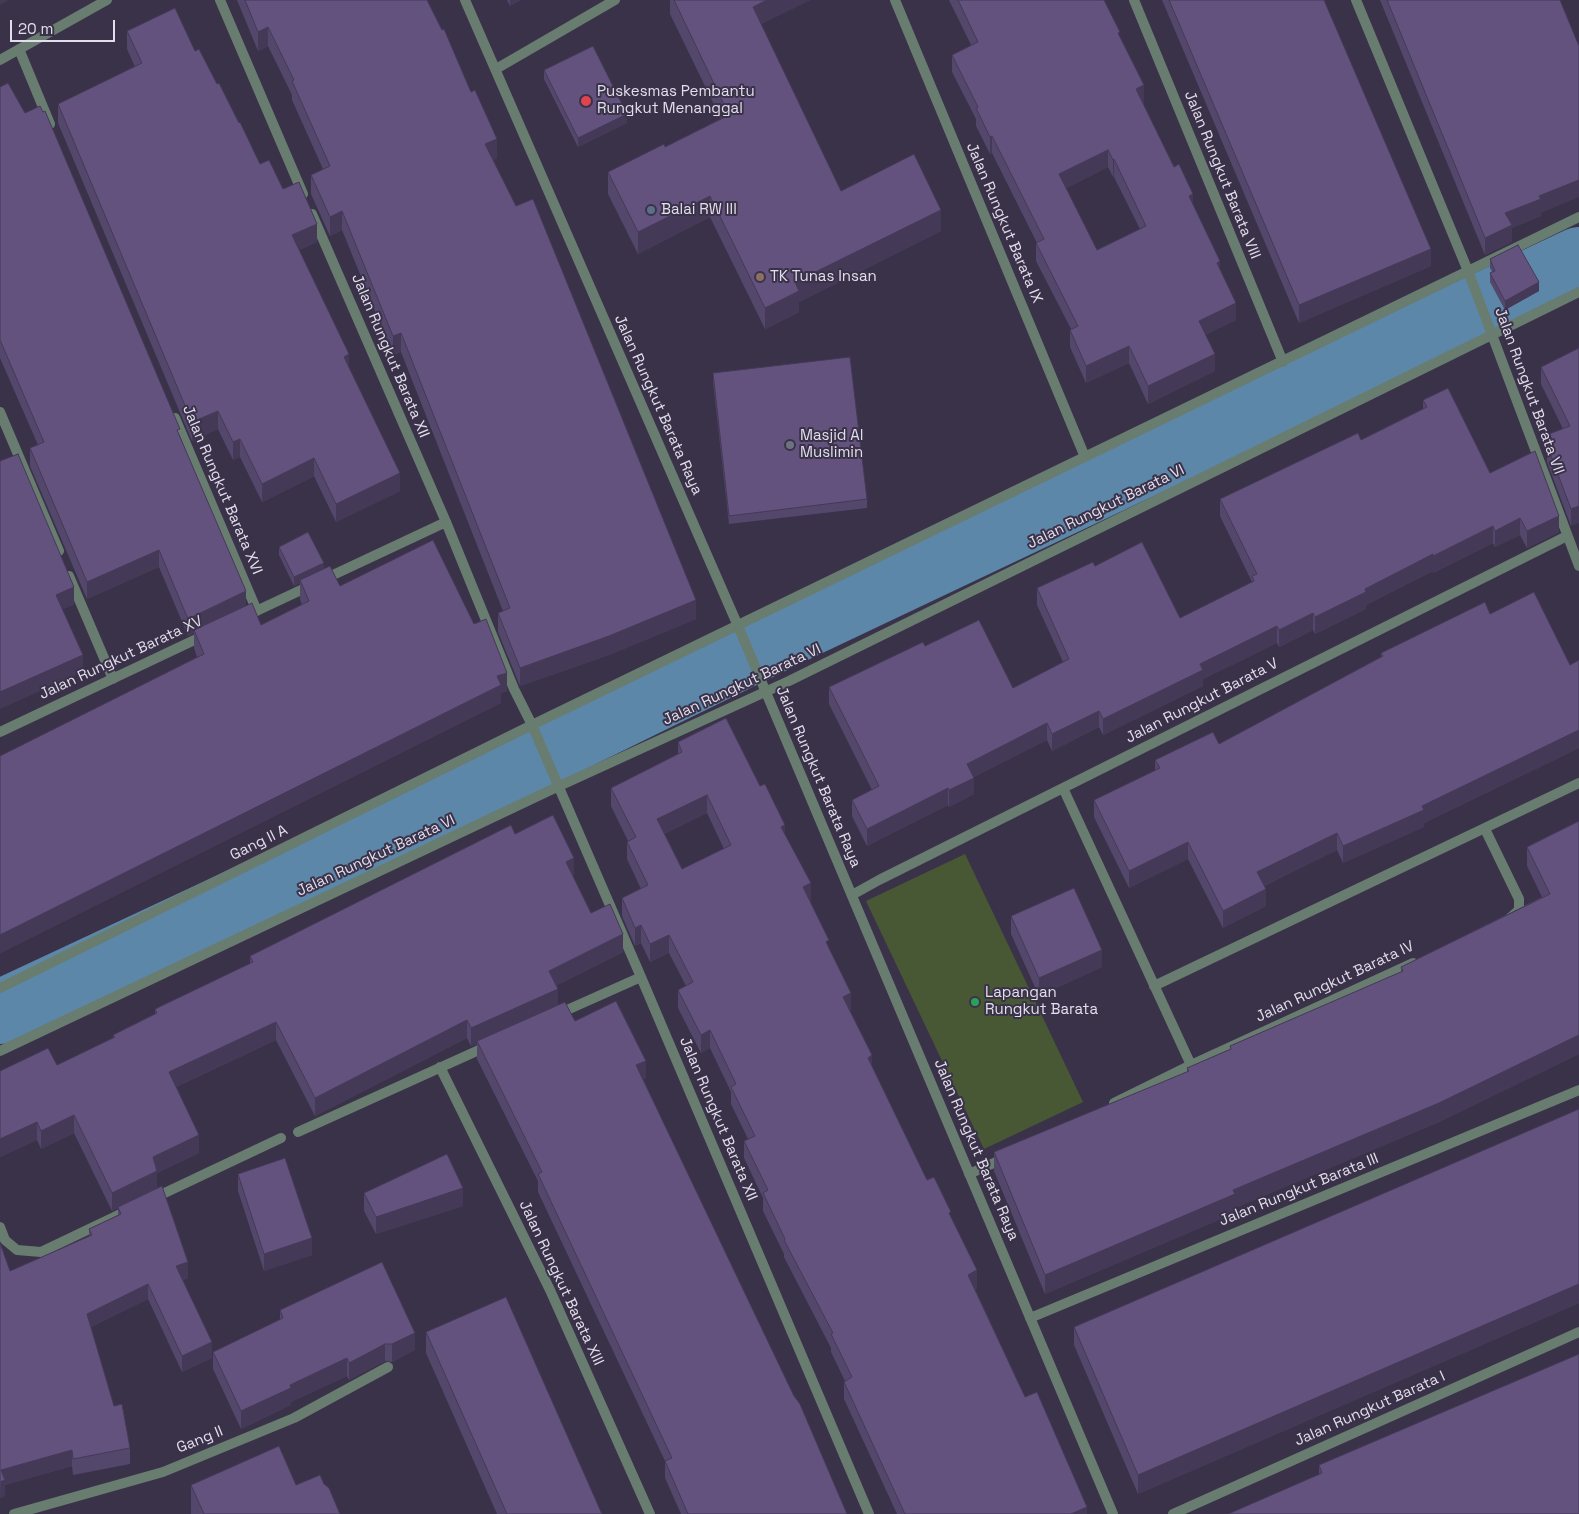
<!DOCTYPE html>
<html>
<head>
<meta charset="utf-8">
<style>
	body { margin:0 }
	#map { position:relative; width:1579px; height:1514px; overflow:hidden; background:#3a3249; font-family:"Space Grotesk",sans-serif }
	canvas { display:block }
	.scale { position:absolute; left:10px; top:20px; width:105px; height:22px; box-sizing:border-box; border:2px solid #e3deec; border-top:0; padding-left:6px; font-size:15px; line-height:18px; white-space:nowrap; color:#e3deec; -webkit-text-stroke:4px #3a3249; paint-order:stroke }
</style>
</head>
<body>
<div id="map">
<canvas width="1579" height="1514"></canvas>
<div class="scale">20 m</div>
</div>
<script>
const ctx = document.querySelector('canvas').getContext('2d');
ctx.lineJoin = 'round';
function paint(path, color) { ctx.fillStyle = color; ctx.fill(path, 'evenodd'); }
const poly = rows => new Path2D(rows.map(r => 'M' + r).join(''));
function strokePath(path, color, width, dash) { ctx.strokeStyle = color; ctx.lineWidth = width; ctx.lineCap = dash ? 'butt' : 'round'; ctx.setLineDash(dash || []); ctx.stroke(path); }
function drawText(font, color, halo, rows, align = 'center') {
  ctx.font = font + ' "Space Grotesk",sans-serif'; ctx.lineWidth = 4; ctx.setLineDash([]); ctx.textBaseline = 'middle'; ctx.strokeStyle = halo; ctx.fillStyle = color; for (const [text, x, y, turn = 0] of rows) {
    ctx.save(); ctx.translate(x, y); ctx.rotate((+turn || 0) * Math.PI / 180); ctx.textAlign = isNaN(turn) ? turn : align; if (halo) ctx.strokeText(text, 0, 0); ctx.fillText(text, 0, 0); ctx.restore();
  }
}
paint(poly([
	[965,854,1083,1102,984,1149,866,901]
]), '#495834');
strokePath(poly([
	[0,1012,383,833,790,633,1579,259]
]), '#5c87a9', 64);
strokePath(poly([
	[220,0,303,194],
	[465,0,738,626,1113,1514],
	[895,0,1085,457],
	[1134,0,1283,362],
	[1356,0,1468,271,1579,217],
	[19,49,50,124],
	[0,60,107,0],
	[496,69,615,0],
	[312,214,446,522,514,689,532,725,641,977,869,1514],
	[0,412,59,551],
	[175,418,257,611],
	[69,576,113,679],
	[252,613,446,522],
	[0,732,205,635],
	[1063,788,1191,1065],
	[1485,829,1519,899,1519,910,1510,918],
	[852,895,879,880,1567,536],
	[1154,986,1579,783],
	[0,988,532,725,1468,271,1579,566],
	[558,1014,641,977],
	[0,1051,557,787,789,681,1579,292],
	[440,1067,550,1290,650,1514],
	[1114,1103,1191,1065,1413,963],
	[298,1132,490,1045],
	[969,1174,1005,1158],
	[154,1198,281,1138],
	[0,1227,5,1240,17,1250,41,1252,129,1210],
	[1030,1318,1579,1090],
	[14,1514,163,1472,294,1418,388,1367],
	[1173,1514,1579,1332]
]), '#687d70', 10);
paint(poly([
	[237,0,427,0,497,158,493,160,696,619,609,655,520,686,498,632,498,613,503,611,401,352,393,355,342,230,330,236,311,194,311,175,323,169,292,100,292,95,268,46,258,51],
	[507,0,521,0,510,6],
	[670,0,810,0,761,24,841,191,941,231,799,302,799,312,765,329,710,217,638,254,608,194,608,172,665,147,721,119,670,14],
	[949,0,1104,0,1120,38,1144,103,1142,103,1193,204,1220,270,1236,320,1205,335,1215,371,1148,404,1129,363,1086,383,1070,347,1070,330,1071,329,1036,261,1036,243,1037,243,992,153,990,154,976,126,976,119,952,72,952,55,971,45],
	[1108,167,1113,177,1114,177,1140,229,1097,250,1066,188],
	[1162,0,1324,0,1431,266,1299,323],
	[1380,0,1560,0,1541,216,1512,228,1512,242,1485,255],
	[127,31,195,51,217,84,260,164,283,189,317,242,299,250,400,491,336,522,314,476,262,502,240,457,233,460,218,429,192,441,58,123,58,104,135,67,127,49],
	[544,70,627,123,578,147,544,79],
	[0,87,180,436,246,605,261,625,302,605,300,599,300,583,294,586,279,555,279,547,324,569,340,586,474,624,507,691,501,693,501,703,0,953,0,756,197,657,194,648,194,633,188,636,159,567,87,599,30,466,30,448,38,445,0,358],
	[1490,259,1539,291,1505,310,1490,282,1490,273,1492,272,1490,268],
	[1579,348,1571,526,1547,462,1547,445,1549,444,1549,434,1563,429,1541,384,1541,367],
	[713,373,867,499,867,508,729,524,713,382],
	[1423,400,1490,473,1559,532,1527,548,1520,535,1495,547,1493,543,1433,573,1433,571,1366,605,1366,609,1315,634,1313,630,1279,647,1277,643,1203,679,1203,686,1103,735,1099,727,1052,751,1047,740,973,777,974,794,949,807,948,805,867,846,852,816,852,800,872,790,829,704,829,687,925,646,1013,688,1063,662,1037,605,1037,588,1095,566,1180,618,1252,582,1220,516,1220,499,1361,440,1423,409],
	[1490,614,1570,665,1579,660,1579,748,1424,823,1424,827,1343,863,1337,850,1264,886,1266,906,1223,928,1188,859,1129,888,1094,817,1094,800,1155,771,1155,760,1219,744,1381,657,1381,653],
	[678,742,760,786,785,834,811,900,810,901,829,948,850,1011,872,1066,927,1180,951,1217,977,1288,975,1289,1025,1397,1087,1514,897,1514,844,1399,844,1382,845,1381,831,1352,831,1348,784,1257,784,1254,763,1211,763,1198,744,1158,744,1141,748,1139,731,1104,731,1092,710,1048,701,1053,678,1008,678,990,686,986,669,953,650,962,641,943,635,946,622,916,622,898,641,889,627,859,627,842,628,841,611,806,611,788,678,755],
	[707,813,724,849,682,869,664,834],
	[1579,821,1579,1054,1439,1122,1235,1208,1235,1213,1045,1294,994,1171,994,1152,1187,1072,1187,1068,1230,1049,1230,1046,1401,972,1401,967,1542,897,1527,866,1527,847],
	[515,834,574,876,573,876,591,913,623,952,557,985,558,1004,575,1021,646,1078,643,1079,847,1514,681,1514,665,1478,665,1461,538,1192,538,1181,477,1059,477,1044,471,1046,467,1038,315,1116,276,1040,176,1087,199,1153,157,1173,157,1188,188,1278,183,1280,212,1358,182,1372,148,1299,91,1327,114,1406,130,1448,130,1464,73,1475,72,1466,5,1485,5,1496,0,1498,0,1243,10,1271,89,1237,89,1229,118,1215,118,1208,112,1211,74,1133,41,1149,37,1140,0,1157,0,1071,57,1065,113,1038,113,1035,155,1014,155,1009,250,964,250,956],
	[1011,916,1102,967,1039,996,1011,934],
	[1579,1109,1579,1303,1138,1494,1074,1345,1074,1327],
	[238,1174,312,1255,264,1271,238,1191],
	[364,1193,463,1206,376,1234,364,1211],
	[280,1310,415,1350,392,1362,385,1361,349,1380,347,1376,291,1402,291,1405,241,1429,213,1369,213,1352,280,1320],
	[426,1332,602,1514,497,1514,426,1353],
	[1579,1354,1319,1475,1319,1465],
	[324,1484,340,1514,191,1514,191,1485]
]), '#54476c');
paint(poly([
	[0,0,9,0,0,5],
	[510,0,521,0,510,6],
	[767,0,810,0,753,28,753,7],
	[268,27,268,46,258,51,258,32],
	[1144,85,1144,103,1136,107,1136,89],
	[627,114,627,123,578,147,578,138],
	[992,136,992,153,990,154,990,137],
	[497,139,497,158,485,163,485,144],
	[1108,150,1108,167,1059,191,1059,174],
	[1114,159,1114,177,1113,177,1113,160],
	[1579,180,1579,197,1541,213,1541,216,1512,228,1512,242,1485,255,1485,238,1505,213,1539,196],
	[1193,194,1193,211,1189,196],
	[710,196,710,217,638,254,638,232],
	[941,210,941,231,799,302,799,312,765,329,765,308,795,282],
	[342,211,342,230,330,236,330,217],
	[317,224,317,242,292,253,292,235],
	[1431,249,1431,266,1299,323,1299,305],
	[1220,261,1220,278,1217,263],
	[1539,282,1539,291,1505,310,1505,301],
	[1236,303,1236,320,1199,338,1199,321],
	[401,333,401,352,393,355,393,336],
	[1129,346,1129,363,1086,383,1086,366],
	[349,354,349,373,344,357],
	[1215,354,1215,371,1148,404,1148,386],
	[218,411,218,429,192,441,192,422],
	[240,439,240,457,233,460,233,442],
	[314,458,314,476,262,502,262,484],
	[400,473,400,491,336,522,336,504],
	[1579,506,1579,523,1571,526,1571,509],
	[1559,516,1559,532,1527,548,1527,531],
	[1520,518,1520,535,1495,547,1495,531],
	[1493,526,1493,543,1433,573,1433,556],
	[159,550,159,567,87,599,87,582],
	[1433,554,1433,571,1366,605,1366,609,1315,634,1315,617,1365,589],
	[324,563,324,572,300,580,300,583,294,586,294,577],
	[74,587,74,605,56,612,56,595],
	[246,591,246,608,194,630,194,633,188,636,188,619],
	[696,600,696,619,609,655,520,686,520,668],
	[1313,613,1313,630,1279,647,1279,630],
	[1277,626,1277,643,1203,679,1203,686,1103,735,1103,719,1200,664],
	[83,655,83,672,0,709,0,692],
	[507,673,507,691,501,693,501,703,0,953,0,935,497,676],
	[1099,711,1099,727,1052,751,1052,734],
	[1047,723,1047,740,967,781,967,764],
	[1579,730,1579,748,1424,823,1424,827,1343,863,1343,846,1422,806],
	[974,778,974,794,949,807,949,790],
	[948,788,948,805,867,846,867,829],
	[707,795,707,813,657,837,657,819],
	[785,825,785,842,781,827],
	[1337,833,1337,850,1257,889,1257,872],
	[1188,842,1188,859,1129,888,1129,871],
	[574,858,574,876,566,880,566,862],
	[811,883,811,900,803,905,803,887],
	[1266,889,1266,906,1223,928,1223,911],
	[641,925,641,943,635,946,635,928],
	[623,934,623,952,549,989,549,971],
	[669,935,669,953,650,962,650,944],
	[1102,950,1102,967,1039,996,1039,978],
	[558,989,558,1007,477,1041,477,1044,471,1046,471,1028],
	[851,993,851,1011,843,1014,843,997],
	[467,1020,467,1038,315,1116,315,1098],
	[276,1022,276,1040,169,1090,169,1072],
	[710,1030,710,1048,701,1053,701,1035],
	[1579,1035,1579,1054,1439,1122,1235,1208,1235,1213,1045,1294,1045,1275],
	[872,1055,872,1073,868,1058],
	[646,1061,646,1078,636,1083,636,1065],
	[74,1115,74,1133,41,1149,41,1131],
	[37,1122,37,1140,0,1157,0,1139],
	[199,1135,199,1153,157,1173,157,1189,112,1211,112,1193,153,1157],
	[463,1188,463,1206,376,1234,376,1217],
	[312,1238,312,1255,264,1271,264,1254],
	[188,1262,188,1278,176,1282,176,1266],
	[977,1270,977,1288,968,1292,968,1275],
	[148,1284,148,1299,87,1329,87,1314],
	[1579,1284,1579,1303,1138,1494,1138,1475],
	[415,1333,415,1350,392,1362,392,1344],
	[212,1342,212,1358,182,1372,182,1356],
	[385,1344,385,1361,349,1380,349,1363],
	[347,1358,347,1376,291,1402,291,1405,241,1429,241,1411,290,1385],
	[72,1450,72,1466,5,1485,5,1496,0,1498,1,1470],
	[1087,1507,1087,1514,1071,1514]
]), '#453958');
const building = poly([
	[245,0,427,0,442,30,444,29,471,92,475,90,497,139,485,144,516,206,533,199,696,600,609,636,520,668,498,613,510,608,401,333,393,336,342,211,330,217,311,175,330,166,292,81,294,80,268,27,258,32,245,0],
	[674,0,767,0,753,7,841,191,914,154,941,210,795,282,799,291,765,308,710,196,638,232,608,172,664,144,665,147,729,115,674,0],
	[958,0,1104,0,1120,32,1118,33,1144,85,1136,89,1174,167,1179,164,1193,194,1189,196,1220,261,1217,263,1236,303,1199,321,1215,354,1148,386,1129,346,1086,366,1070,330,1078,326,1036,243,1044,239,992,136,990,137,976,108,978,107,952,55,978,42,958,0],
	[1108,150,1113,160,1114,159,1146,226,1097,250,1059,174,1108,150],
	[1169,0,1324,0,1431,249,1299,305,1169,0],
	[1387,0,1560,0,1579,46,1579,180,1539,196,1541,199,1505,213,1512,225,1485,238,1387,0],
	[175,8,195,51,199,49,217,84,219,83,239,123,240,122,260,164,269,160,283,189,299,182,317,224,292,235,349,354,344,357,400,473,336,504,314,458,262,484,240,439,233,442,218,411,192,422,58,104,142,63,127,31,175,8],
	[593,46,627,114,578,138,544,70,593,46],
	[8,83,25,113,40,106,43,112,45,111,180,429,177,430,246,591,188,619,159,550,87,582,30,448,44,442,0,340,0,87,8,83],
	[1518,245,1539,282,1505,301,1490,273,1495,271,1490,259,1518,245],
	[1579,348,1579,506,1571,509,1547,445,1553,442,1549,434,1570,426,1541,367,1579,348],
	[850,357,867,499,729,516,713,373,850,357],
	[1448,388,1490,473,1535,451,1559,516,1527,531,1520,518,1495,531,1493,526,1433,556,1433,554,1365,589,1366,592,1315,617,1313,613,1279,630,1277,626,1200,664,1203,670,1103,719,1099,711,1052,734,1047,723,967,764,974,778,949,790,948,788,867,829,852,800,879,786,829,687,923,642,925,646,979,620,1013,688,1069,659,1037,588,1093,562,1095,566,1142,542,1180,618,1254,581,1252,576,1257,574,1220,499,1358,433,1361,440,1427,407,1423,400,1448,388],
	[18,454,74,587,56,595,83,655,0,692,0,461,18,454],
	[308,532,324,563,294,577,279,547,308,532],
	[433,540,474,624,486,619,507,673,497,676,501,685,0,935,0,756,204,654,194,630,252,603,261,625,309,601,300,580,330,566,340,586,433,540],
	[1534,592,1570,665,1579,660,1579,730,1422,806,1424,810,1343,846,1337,833,1257,872,1266,889,1223,911,1188,842,1129,871,1094,800,1160,768,1155,760,1213,732,1219,744,1383,656,1381,653,1485,602,1490,614,1534,592],
	[726,718,760,786,765,784,785,825,781,827,811,883,803,887,829,940,826,942,851,993,843,997,872,1055,868,1058,927,1180,934,1177,951,1212,949,1213,977,1270,968,1275,1025,1397,1037,1392,1087,1507,1071,1514,905,1514,844,1382,852,1377,831,1334,833,1333,784,1240,785,1239,763,1193,768,1190,744,1141,755,1136,731,1087,736,1084,710,1030,701,1035,678,990,693,982,669,935,650,944,641,925,635,928,622,898,648,885,627,842,636,837,611,788,682,752,678,742,726,718],
	[707,795,731,845,682,869,657,819,707,795],
	[553,815,574,858,566,862,591,913,610,904,623,934,549,971,558,989,471,1028,467,1020,315,1098,276,1022,169,1072,199,1135,153,1157,157,1171,112,1193,74,1115,41,1131,37,1122,0,1139,0,1071,48,1048,57,1065,115,1037,113,1035,157,1013,155,1009,253,962,250,956,511,825,515,834,553,815],
	[1579,821,1579,1035,1439,1103,1233,1190,1235,1194,1045,1275,994,1152,1189,1071,1187,1068,1231,1049,1230,1046,1403,971,1401,967,1550,894,1527,847,1579,821],
	[1074,888,1102,950,1039,978,1011,916,1074,888],
	[616,1001,646,1061,636,1065,794,1396,800,1404,847,1514,688,1514,665,1461,672,1458,538,1174,542,1172,477,1041,565,1002,575,1021,616,1001],
	[1579,1109,1579,1284,1138,1475,1074,1327,1579,1109],
	[447,1154,463,1188,376,1217,364,1193,447,1154],
	[285,1158,312,1238,264,1254,238,1174,285,1158],
	[162,1186,188,1262,176,1266,212,1342,182,1356,148,1284,87,1314,114,1406,122,1404,130,1448,73,1459,72,1450,1,1470,5,1480,0,1482,0,1243,10,1271,92,1235,89,1229,121,1214,118,1207,162,1186],
	[382,1262,415,1333,392,1344,385,1344,349,1363,347,1358,290,1385,291,1388,241,1411,213,1352,283,1318,280,1310,382,1262],
	[506,1297,602,1514,507,1514,426,1332,506,1297],
	[1579,1354,1579,1514,1228,1514,1322,1473,1319,1465,1579,1354],
	[279,1446,296,1485,320,1475,324,1484,329,1488,340,1514,204,1514,191,1485,279,1446]
]);
paint(building, '#62527d');
strokePath(building, '#453958', 1);
for (const [x, y, r, color] of [
	[586,101,6,"#e0444e"],
	[651,210,5,"#5c6f8a"],
	[760,277,5,"#8d6e63"],
	[790,445,5,"#6b7280"],
	[975,1002,5,"#2e9e5b"]
]) { const dot = new Path2D(); dot.arc(x, y, r, 0, 2 * Math.PI); ctx.fillStyle = color; ctx.fill(dot); strokePath(dot, '#3a3249', 2); }
drawText('15px', '#e3deec', '#3a3249', [
	["Puskesmas Pembantu",597,92],
	["Rungkut Menanggal",597,109],
	["Balai RW III",661,210],
	["TK Tunas Insan",770,277],
	["Masjid Al",800,436],
	["Muslimin",800,453],
	["Lapangan",985,993],
	["Rungkut Barata",985,1010]
], 'left');
drawText('15px', '#e3deec', '#3a3249', [
	["Jalan Rungkut Barata VIII",1222,175,68],
	["Jalan Rungkut Barata IX",1004,223,67],
	["Jalan Rungkut Barata XII",390,356,67],
	["Jalan Rungkut Barata VII",1529,391,70],
	["Jalan Rungkut Barata Raya",658,405,66],
	["Jalan Rungkut Barata XVI",222,490,67],
	["Jalan Rungkut Barata VI",1106,507,-26],
	["Jalan Rungkut Barata XV",121,658,-25],
	["Jalan Rungkut Barata VI",742,685,-25],
	["Jalan Rungkut Barata V",1202,701,-27],
	["Jalan Rungkut Barata Raya",818,777,67],
	["Gang II A",259,843,-26],
	["Jalan Rungkut Barata VI",376,856,-25],
	["Jalan Rungkut Barata IV",1335,982,-25],
	["Jalan Rungkut Barata XII",718,1119,67],
	["Jalan Rungkut Barata Raya",976,1150,67],
	["Jalan Rungkut Barata III",1299,1190,-22],
	["Jalan Rungkut Barata XIII",561,1283,65],
	["Jalan Rungkut Barata I",1370,1409,-24],
	["Gang II",200,1440,-22]
]);
</script>
</body>
</html>
